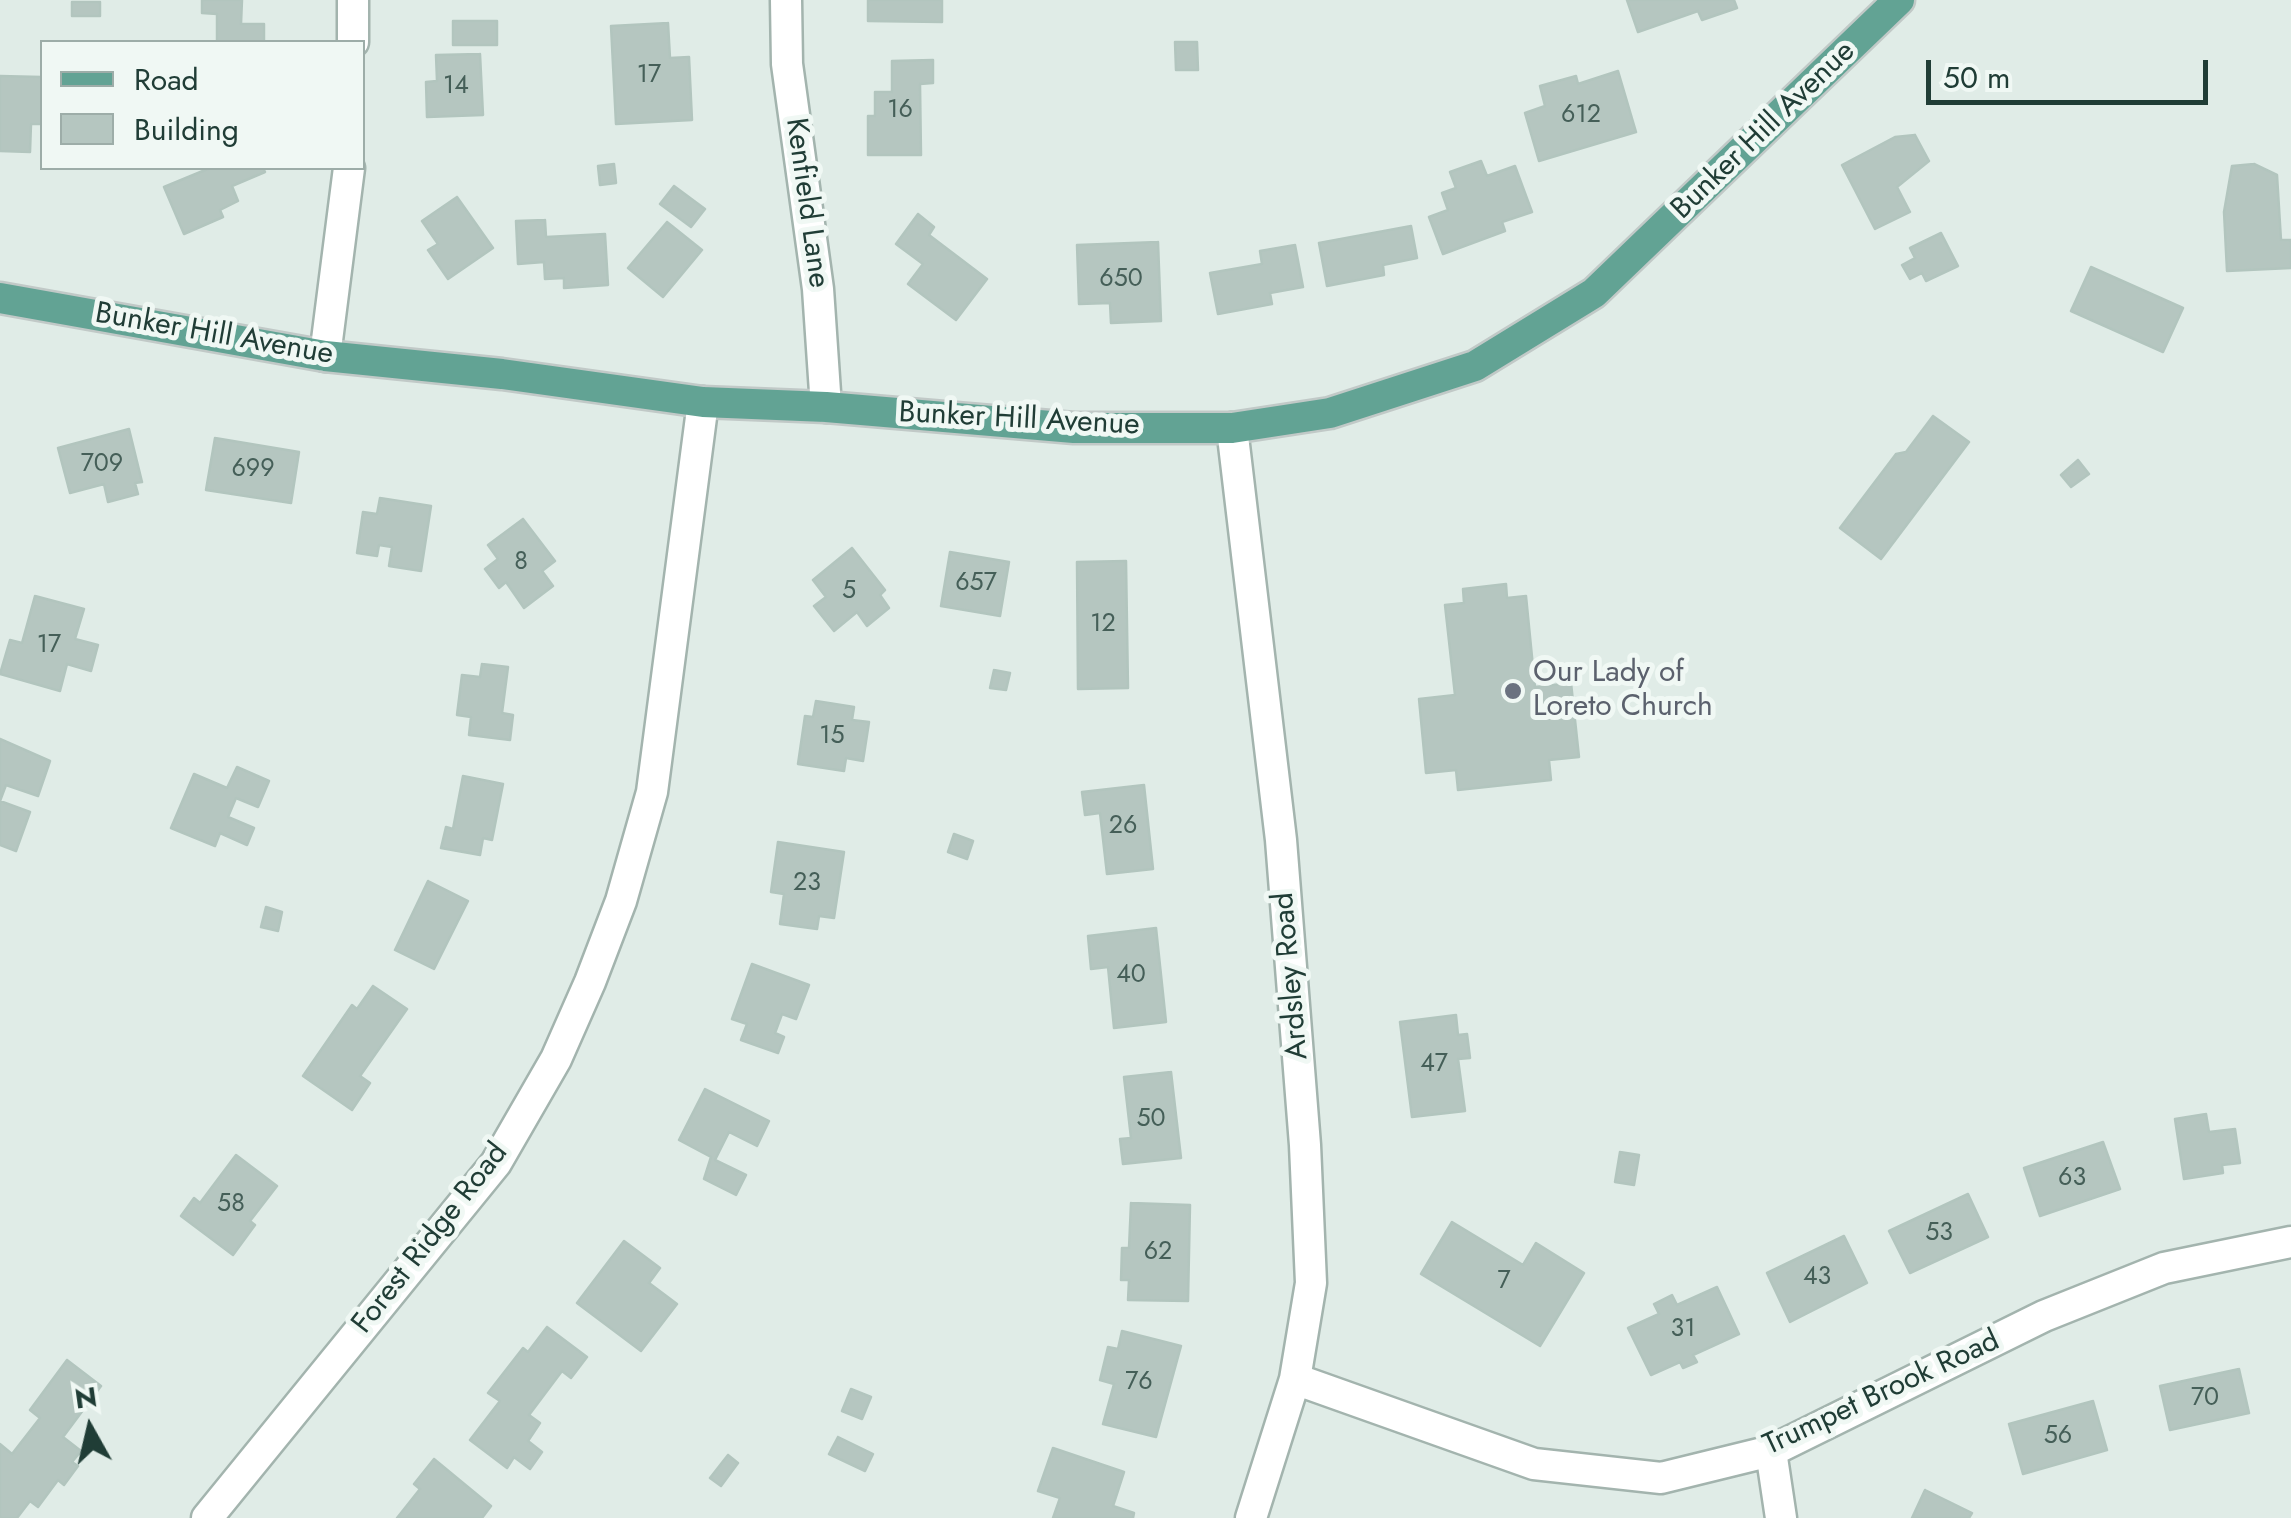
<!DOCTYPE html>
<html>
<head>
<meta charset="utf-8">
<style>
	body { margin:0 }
	#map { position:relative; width:2291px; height:1518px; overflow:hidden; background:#e0ece7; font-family:Jost,sans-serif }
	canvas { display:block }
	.legend { position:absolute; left:40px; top:40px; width:325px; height:130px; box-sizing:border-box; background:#f0f8f4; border:2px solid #9dada8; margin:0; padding:12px 18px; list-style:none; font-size:30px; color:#203d36 }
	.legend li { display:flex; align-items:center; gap:20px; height:50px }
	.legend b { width:50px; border:2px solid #9dada8 }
	.north { position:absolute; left:40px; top:1378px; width:100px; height:100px; -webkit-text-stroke:8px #f0f8f4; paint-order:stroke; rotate:352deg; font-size:28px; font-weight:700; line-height:40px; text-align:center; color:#203d36 }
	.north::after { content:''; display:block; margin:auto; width:35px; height:45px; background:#203d36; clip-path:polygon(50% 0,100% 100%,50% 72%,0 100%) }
	.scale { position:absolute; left:1926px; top:60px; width:282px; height:45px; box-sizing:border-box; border:5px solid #203d36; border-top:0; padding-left:12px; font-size:30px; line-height:35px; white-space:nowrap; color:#203d36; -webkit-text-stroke:8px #f0f8f4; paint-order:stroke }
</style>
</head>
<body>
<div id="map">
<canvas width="2291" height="1518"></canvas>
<ul class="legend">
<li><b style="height:12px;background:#62a394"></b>Road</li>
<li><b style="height:28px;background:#b5c6c0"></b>Building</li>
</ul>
<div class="north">N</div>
<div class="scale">50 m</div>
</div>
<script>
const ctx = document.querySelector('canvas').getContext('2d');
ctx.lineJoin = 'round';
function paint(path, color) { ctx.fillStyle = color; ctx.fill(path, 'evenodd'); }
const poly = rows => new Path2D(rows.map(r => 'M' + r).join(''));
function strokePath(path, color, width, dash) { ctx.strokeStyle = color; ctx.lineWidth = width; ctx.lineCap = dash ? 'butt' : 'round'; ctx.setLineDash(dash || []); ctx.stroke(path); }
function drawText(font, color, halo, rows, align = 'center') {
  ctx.font = font + ' Jost,sans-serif'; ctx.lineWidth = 10; ctx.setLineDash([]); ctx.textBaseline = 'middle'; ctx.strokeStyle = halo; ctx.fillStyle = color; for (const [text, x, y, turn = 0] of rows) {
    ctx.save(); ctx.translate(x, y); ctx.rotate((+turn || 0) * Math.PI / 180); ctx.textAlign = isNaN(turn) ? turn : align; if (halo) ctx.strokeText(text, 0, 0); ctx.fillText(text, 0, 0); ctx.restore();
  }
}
const building = poly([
	[202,0,242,0,241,24,264,24,264,42,217,42,217,14,202,13,202,0],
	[868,0,942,0,942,22,868,21,868,0],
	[1627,0,1734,0,1737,8,1702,20,1698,11,1638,32,1627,0],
	[72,2,100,2,100,16,72,16,72,2],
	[453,21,497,21,497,45,453,45,453,21],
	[668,23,670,58,689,57,692,120,616,124,611,26,668,23],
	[1175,42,1197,42,1198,70,1176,70,1175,42],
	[480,54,483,115,427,117,426,82,437,81,436,55,480,54],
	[933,60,933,83,920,84,921,155,868,155,868,116,875,116,875,92,892,92,892,61,933,60],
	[1618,71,1636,132,1539,161,1525,113,1545,106,1540,86,1576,76,1578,84,1618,71],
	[0,76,42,77,42,124,31,124,30,152,0,151,0,76],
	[1915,135,1929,161,1897,187,1910,212,1875,229,1842,165,1895,137,1915,135],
	[1481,161,1487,176,1515,166,1532,212,1502,222,1505,231,1443,254,1429,217,1448,210,1442,193,1456,188,1450,172,1481,161],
	[614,164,616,183,600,185,598,166,614,164],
	[2254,164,2277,175,2281,240,2291,240,2291,268,2227,271,2224,212,2232,166,2254,164],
	[210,168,263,168,265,172,232,186,238,201,220,210,223,217,184,234,164,187,210,168],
	[674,186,705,209,691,227,660,204,674,186],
	[457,197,493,248,448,279,428,250,438,244,422,221,457,197],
	[918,214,934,227,929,235,987,279,956,320,908,284,923,264,896,244,918,214],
	[545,220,546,237,605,234,608,285,564,288,564,278,545,279,544,262,518,264,516,221,545,220],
	[667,222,702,250,663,297,628,268,667,222],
	[1411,226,1417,258,1383,265,1384,275,1327,286,1319,243,1411,226],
	[1941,233,1958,266,1926,281,1922,273,1910,279,1902,265,1915,258,1910,248,1941,233],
	[1158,242,1161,321,1111,323,1110,303,1079,304,1077,245,1158,242],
	[1295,245,1303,287,1270,293,1272,304,1218,314,1210,273,1262,264,1260,251,1295,245],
	[2091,267,2183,308,2163,352,2071,311,2091,267],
	[1933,416,1969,442,1881,559,1840,528,1896,454,1906,452,1933,416],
	[129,429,142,482,135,483,138,494,108,502,104,484,70,493,58,448,129,429],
	[215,438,299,452,291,503,206,490,215,438],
	[2078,460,2089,474,2071,487,2061,475,2078,460],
	[380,498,431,506,421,571,389,566,392,547,379,545,377,556,357,553,363,512,377,514,380,498],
	[523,519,555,561,542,571,553,586,524,608,506,582,499,588,485,569,498,559,488,545,523,519],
	[852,548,885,590,880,595,889,608,867,626,857,612,834,631,814,606,826,597,813,580,852,548],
	[950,552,1009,562,1000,616,941,606,950,552],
	[1126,561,1128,688,1078,689,1077,562,1126,561],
	[1506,584,1507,598,1526,596,1535,687,1571,683,1579,757,1549,760,1551,780,1458,790,1456,770,1426,773,1419,699,1455,695,1445,605,1464,603,1463,589,1506,584],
	[35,596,84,609,75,639,98,645,91,671,67,664,60,691,0,674,10,640,22,643,35,596],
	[482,664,508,667,502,713,513,715,510,740,469,735,471,717,457,715,462,675,480,677,482,664],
	[994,670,1010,673,1006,690,990,688,994,670],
	[816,701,854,707,852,720,869,722,863,761,846,758,844,771,798,764,805,716,813,717,816,701],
	[0,739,50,761,38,796,6,785,0,801,0,739],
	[237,767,269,781,258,807,236,798,228,817,254,828,247,845,220,833,215,846,171,828,194,774,227,788,237,767],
	[463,776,503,784,492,840,483,838,480,855,441,848,446,827,453,829,463,776],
	[1144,785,1153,869,1107,874,1100,813,1085,815,1082,792,1144,785],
	[0,801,30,812,16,851,0,845,0,801],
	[954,834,973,841,967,859,948,852,954,834],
	[778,842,844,852,834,918,819,916,817,929,780,924,784,894,771,892,778,842],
	[428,881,468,901,434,969,395,950,428,881],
	[266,907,282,912,278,931,261,927,266,907],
	[1156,928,1166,1022,1114,1028,1108,967,1091,969,1088,936,1156,928],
	[752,964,809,985,796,1019,782,1014,775,1033,784,1037,778,1053,741,1040,747,1024,732,1019,752,964],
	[373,986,407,1009,360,1076,370,1083,352,1110,303,1076,352,1005,357,1009,373,986],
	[1456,1015,1458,1035,1467,1034,1470,1058,1458,1059,1465,1111,1412,1117,1400,1022,1456,1015],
	[1171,1072,1181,1158,1123,1164,1120,1139,1131,1138,1124,1077,1171,1072],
	[705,1089,769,1121,757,1146,729,1132,715,1160,746,1175,736,1195,704,1179,711,1157,679,1140,705,1089],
	[2206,1114,2209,1132,2235,1129,2240,1163,2222,1165,2223,1173,2184,1179,2175,1119,2206,1114],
	[2103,1142,2120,1189,2040,1216,2024,1168,2103,1142],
	[1620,1152,1639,1155,1634,1185,1615,1182,1620,1152],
	[236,1155,277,1186,250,1221,255,1225,233,1255,181,1216,194,1198,200,1203,236,1155],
	[1968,1194,1988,1237,1910,1273,1889,1231,1968,1194],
	[1131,1203,1190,1205,1188,1301,1128,1300,1129,1280,1121,1280,1122,1248,1129,1248,1131,1203],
	[1452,1222,1523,1265,1536,1243,1584,1273,1540,1346,1421,1274,1452,1222],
	[1844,1236,1867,1283,1790,1322,1767,1273,1844,1236],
	[624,1241,660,1268,649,1283,677,1304,641,1351,577,1303,624,1241],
	[1717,1287,1739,1334,1693,1355,1697,1362,1683,1368,1680,1362,1651,1375,1628,1328,1659,1314,1654,1304,1672,1295,1677,1305,1717,1287],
	[547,1327,587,1357,571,1378,562,1371,529,1415,540,1423,528,1441,542,1452,530,1469,514,1457,507,1468,470,1440,500,1401,488,1393,523,1348,528,1352,547,1327],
	[1122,1331,1181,1346,1156,1437,1103,1424,1114,1384,1100,1380,1108,1347,1118,1349,1122,1331],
	[67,1360,101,1386,63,1437,81,1451,72,1462,78,1466,64,1485,58,1480,38,1507,30,1501,17,1518,0,1518,0,1444,12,1454,40,1418,30,1410,67,1360],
	[2239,1369,2249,1413,2170,1430,2160,1386,2239,1369],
	[851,1389,871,1397,862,1419,842,1411,851,1389],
	[2093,1401,2107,1450,2023,1474,2009,1424,2093,1401],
	[838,1437,873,1454,865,1471,829,1454,838,1437],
	[1053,1448,1124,1472,1113,1506,1134,1513,1133,1518,1053,1518,1060,1498,1038,1491,1053,1448],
	[728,1455,738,1463,721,1486,710,1478,728,1455],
	[434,1459,491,1506,482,1518,397,1518,420,1489,414,1484,434,1459],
	[1925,1490,1972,1513,1969,1518,1912,1518,1925,1490]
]);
paint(building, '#b5c6c0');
strokePath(building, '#b2c5be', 2.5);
const minor = poly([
	[353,0,353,42],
	[786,0,787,64,818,289,826,407],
	[325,356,349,168],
	[1232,428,1281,840,1305,1145,1311,1283,1295,1379,1251,1518],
	[1295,1379,1534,1464,1661,1478,1771,1451,2044,1316,2164,1268,2291,1242],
	[1771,1451,1781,1518],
	[207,1518,496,1163,556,1059,590,982,621,901,652,792,703,402]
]);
const major = poly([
	[0,298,325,356,502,374,703,402,826,407,1074,428,1232,428,1330,413,1475,366,1594,293,1899,0]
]);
strokePath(minor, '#a3b4ae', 35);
strokePath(major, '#c1c9c7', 35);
strokePath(minor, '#fff', 30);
strokePath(major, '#62a394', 30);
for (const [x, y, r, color] of [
	[1513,691,10,"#6b7280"]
]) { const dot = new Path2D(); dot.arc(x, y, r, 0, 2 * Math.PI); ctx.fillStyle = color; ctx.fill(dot); strokePath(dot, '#f0f8f4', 4); }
drawText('25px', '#455f58', null, [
	["17",649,76],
	["14",456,87],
	["16",900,111],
	["612",1581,116],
	["650",1121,280],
	["709",102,465],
	["699",253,470],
	["8",521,563],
	["657",976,584],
	["5",849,592],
	["12",1103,625],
	["17",49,646],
	["15",832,737],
	["26",1123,827],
	["23",807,884],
	["40",1131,976],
	["47",1434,1065],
	["50",1151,1120],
	["63",2072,1179],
	["58",231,1205],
	["53",1939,1234],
	["62",1158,1253],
	["43",1817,1278],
	["7",1504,1282],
	["31",1683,1330],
	["76",1139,1383],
	["70",2205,1399],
	["56",2058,1437]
]);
drawText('30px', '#203d36', '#f0f8f4', [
	["Bunker Hill Avenue",1764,131,-44],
	["Kenfield Lane",806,203,82],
	["Bunker Hill Avenue",214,335,10],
	["Bunker Hill Avenue",1019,420,3],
	["Ardsley Road",1292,976,-95],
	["Forest Ridge Road",431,1239,-52],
	["Trumpet Brook Road",1882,1394,-25]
]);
drawText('30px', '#5b616d', '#f0f8f4', [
	["Our Lady of",1533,674],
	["Loreto Church",1533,708]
], 'left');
</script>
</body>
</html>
